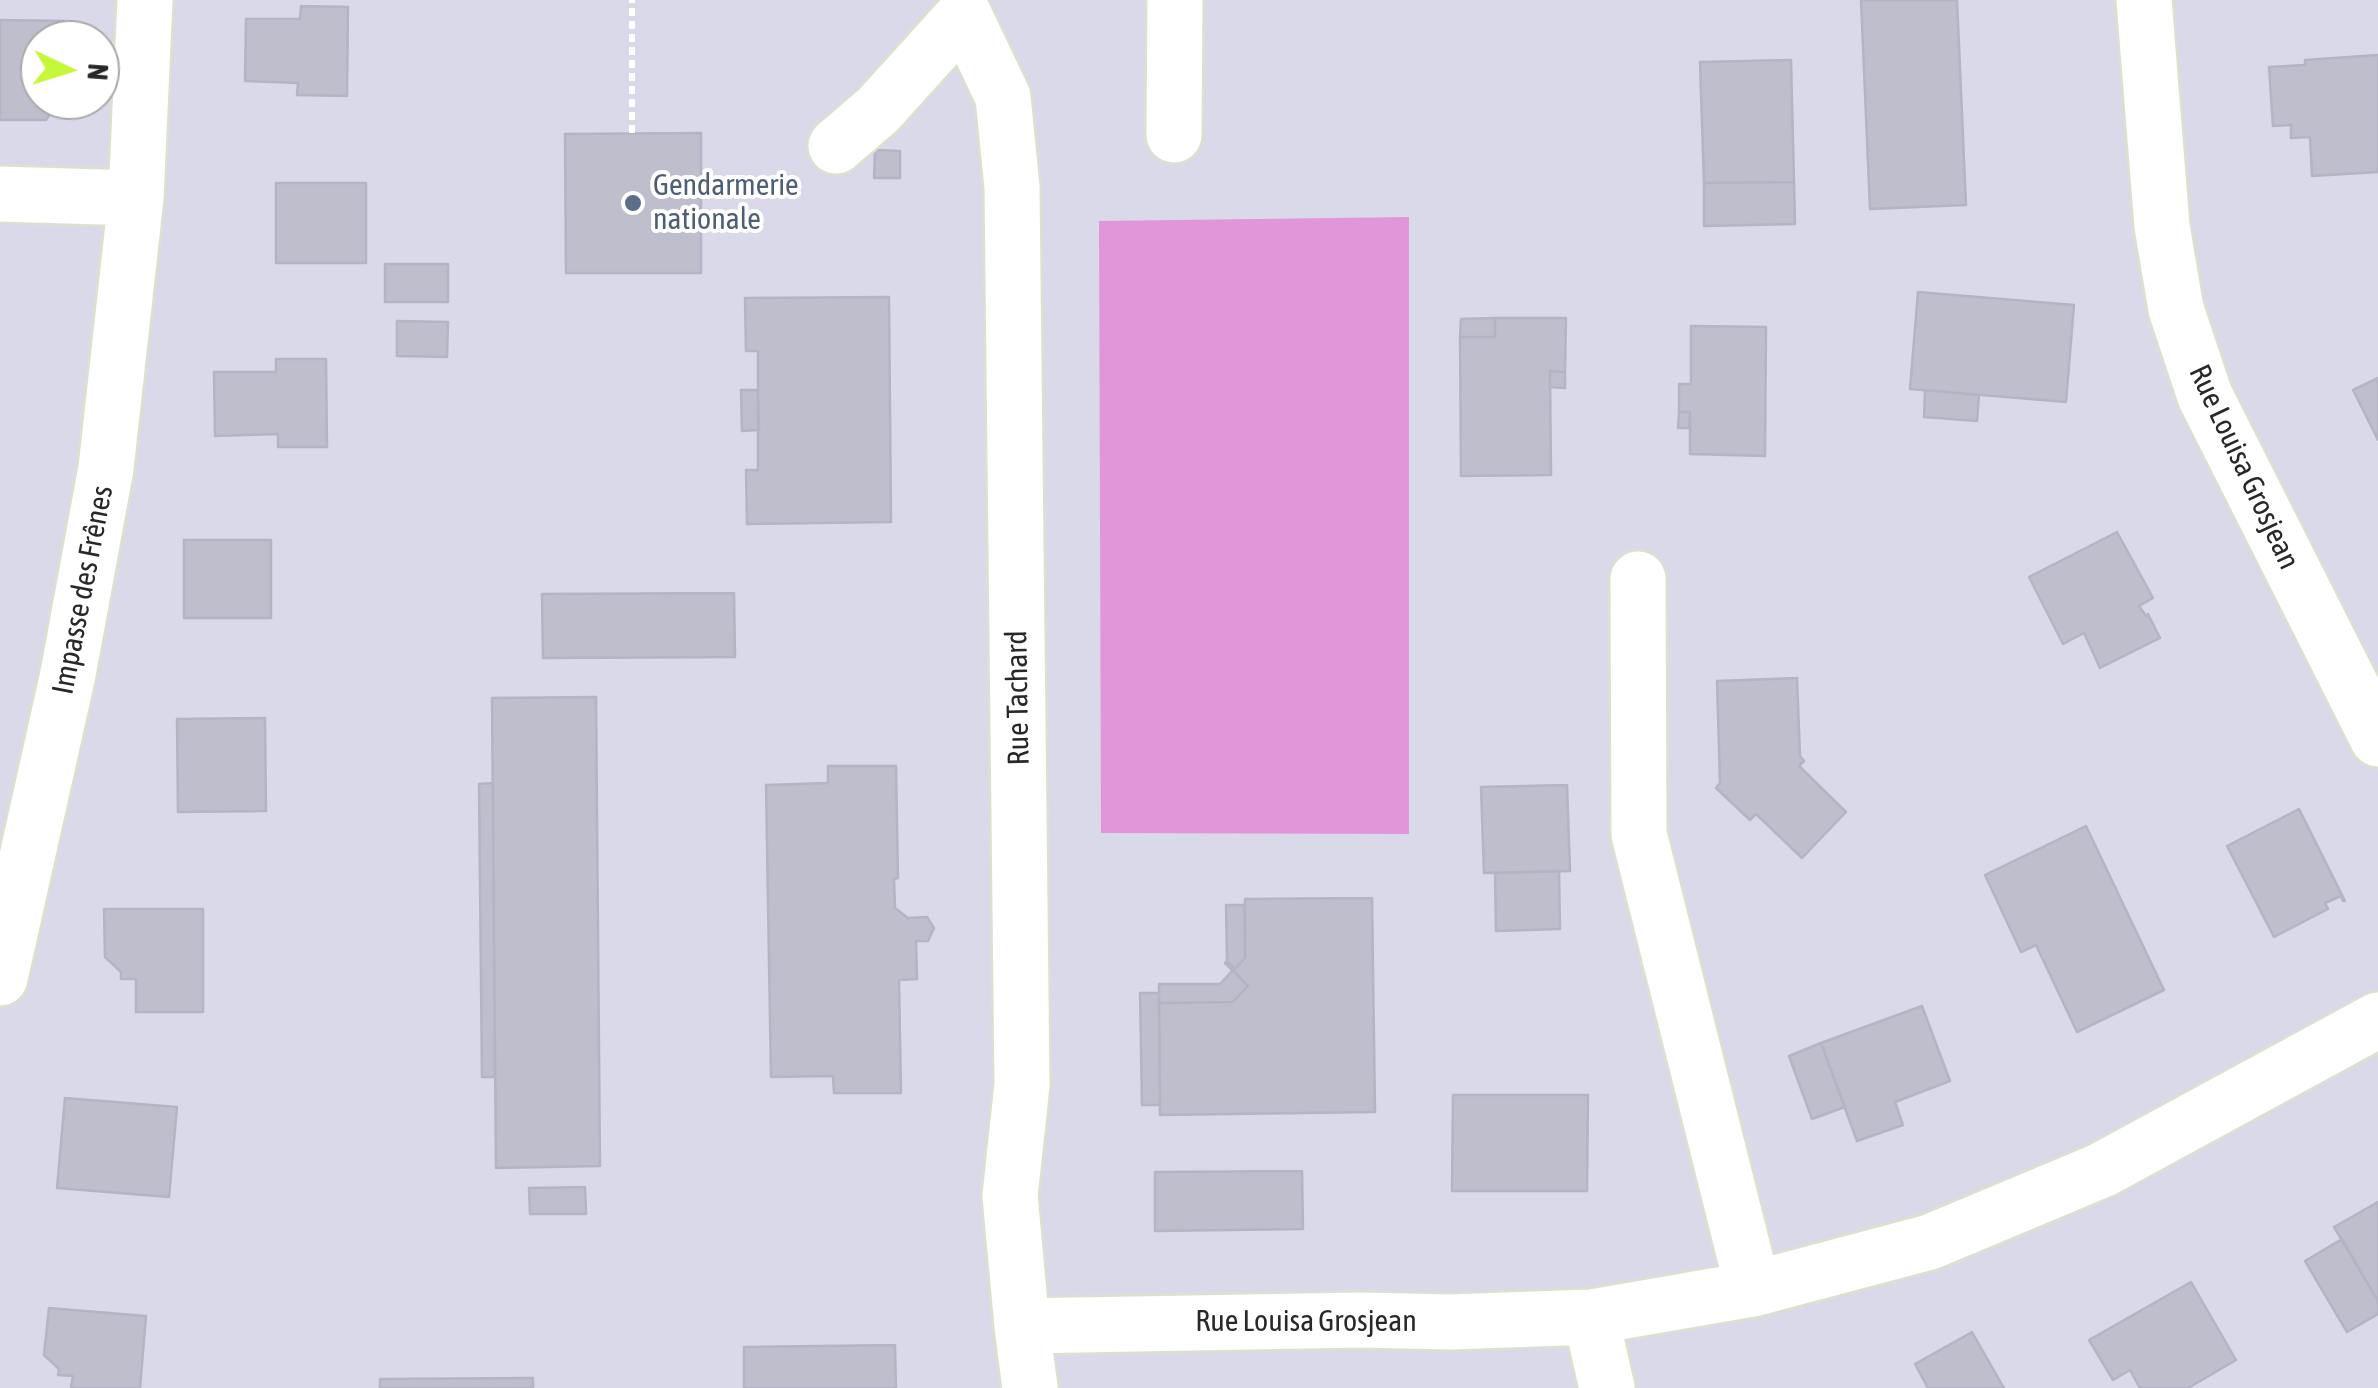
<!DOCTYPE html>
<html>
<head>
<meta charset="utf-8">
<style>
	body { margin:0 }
	#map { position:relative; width:2378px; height:1388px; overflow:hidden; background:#d9d9ea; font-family:"Asap Condensed",sans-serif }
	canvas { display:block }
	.north { position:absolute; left:20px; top:20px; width:100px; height:100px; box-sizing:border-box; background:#fff; border:2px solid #a9a9a9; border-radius:50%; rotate:94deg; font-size:28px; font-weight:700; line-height:40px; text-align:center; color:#282828 }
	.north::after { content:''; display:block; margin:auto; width:35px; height:45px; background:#c7f739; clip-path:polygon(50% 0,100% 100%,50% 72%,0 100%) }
</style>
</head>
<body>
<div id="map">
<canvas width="2378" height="1388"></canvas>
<div class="north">N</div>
</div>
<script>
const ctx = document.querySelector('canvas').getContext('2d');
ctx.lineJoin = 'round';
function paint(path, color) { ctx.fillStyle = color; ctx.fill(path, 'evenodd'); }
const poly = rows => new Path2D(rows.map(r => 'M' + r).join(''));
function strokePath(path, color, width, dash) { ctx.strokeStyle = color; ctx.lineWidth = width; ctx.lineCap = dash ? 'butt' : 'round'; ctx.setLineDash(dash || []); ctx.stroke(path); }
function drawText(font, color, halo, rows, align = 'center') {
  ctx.font = font + ' "Asap Condensed",sans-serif'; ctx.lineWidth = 8; ctx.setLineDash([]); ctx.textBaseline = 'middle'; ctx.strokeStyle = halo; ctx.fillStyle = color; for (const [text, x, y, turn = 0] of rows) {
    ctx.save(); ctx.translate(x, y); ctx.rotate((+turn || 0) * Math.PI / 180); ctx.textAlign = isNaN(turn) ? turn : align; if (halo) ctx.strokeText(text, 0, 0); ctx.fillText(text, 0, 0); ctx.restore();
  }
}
paint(poly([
	[1409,217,1409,834,1101,833,1099,221]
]), '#e196da');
const building = poly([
	[1861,0,1957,0,1966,205,1870,209,1861,0],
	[301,6,348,7,347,96,297,95,298,83,245,81,246,19,300,19,301,6],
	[0,20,64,21,63,40,40,40,40,100,62,100,62,106,55,106,46,120,0,120,0,20],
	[2378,55,2378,172,2312,176,2310,137,2291,138,2291,125,2273,126,2269,67,2305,65,2305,60,2378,55],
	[1791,60,1794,182,1704,183,1700,62,1791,60],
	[701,133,701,273,566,273,565,134,701,133],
	[875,150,900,151,900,178,874,178,875,150],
	[1794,182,1795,224,1704,226,1704,183,1794,182],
	[276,183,366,183,366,263,276,263,276,183],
	[385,264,448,264,448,302,385,302,385,264],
	[1918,292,2074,305,2066,402,1910,389,1918,292],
	[889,297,891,522,747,524,746,470,758,470,758,351,746,351,745,298,889,297],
	[1495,318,1495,337,1460,337,1461,319,1495,318],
	[1495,318,1566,318,1565,372,1550,371,1551,475,1461,476,1460,337,1495,337,1495,318],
	[397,321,448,322,447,357,397,356,397,321],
	[1691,326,1766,327,1765,456,1690,454,1690,412,1679,412,1679,384,1691,384,1691,326],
	[276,359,326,359,327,447,278,447,278,434,215,436,214,372,276,372,276,359],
	[1550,371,1565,372,1565,388,1550,387,1550,371],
	[2378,378,2378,440,2353,390,2378,378],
	[741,390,758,390,759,430,742,431,741,390],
	[1925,390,1979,395,1977,421,1924,417,1925,390],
	[1679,412,1690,412,1689,428,1678,428,1679,412],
	[2117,532,2153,598,2139,606,2146,616,2148,614,2160,638,2100,668,2084,633,2063,644,2029,577,2117,532],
	[184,540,271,540,271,618,184,618,184,540],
	[734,593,735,657,543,658,542,594,734,593],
	[1797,678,1800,756,1804,761,1799,766,1846,812,1802,858,1756,814,1750,820,1716,788,1720,783,1717,681,1797,678],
	[596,697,600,1166,496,1168,492,698,596,697],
	[265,718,266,811,178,812,177,719,265,718],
	[828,766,896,766,898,878,894,879,895,908,908,918,927,917,934,928,928,941,916,941,917,979,899,980,901,1093,834,1093,833,1076,771,1077,766,785,828,783,828,766],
	[493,783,495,1077,482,1077,479,784,493,783],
	[1567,785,1570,871,1484,873,1481,787,1567,785],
	[2299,809,2345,901,2343,901,2341,896,2325,903,2328,909,2274,937,2227,846,2299,809],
	[2086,826,2164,990,2077,1032,2036,945,2021,952,1985,875,2086,826],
	[1559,871,1560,929,1496,931,1495,873,1559,871],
	[1372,898,1375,1112,1160,1115,1159,1003,1233,1002,1248,986,1225,963,1227,961,1235,969,1245,958,1245,899,1372,898],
	[1226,905,1244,905,1245,958,1235,969,1227,961,1226,905],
	[104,909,203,909,203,1012,136,1012,136,979,121,979,121,972,105,957,104,909],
	[1233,970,1248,986,1233,1002,1159,1003,1159,984,1220,984,1233,970],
	[1140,993,1159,993,1160,1105,1142,1105,1140,993],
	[1922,1006,1950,1081,1895,1102,1903,1125,1857,1141,1821,1043,1922,1006],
	[1821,1043,1845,1107,1812,1119,1789,1056,1821,1043],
	[1453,1095,1588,1095,1587,1191,1452,1191,1453,1095],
	[65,1098,177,1107,169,1197,57,1188,65,1098],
	[1302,1171,1303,1229,1155,1231,1155,1172,1302,1171],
	[585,1187,586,1214,530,1214,529,1188,585,1187],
	[2378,1202,2378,1301,2334,1227,2378,1202],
	[2342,1239,2378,1301,2378,1314,2347,1332,2305,1261,2342,1239],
	[2191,1282,2236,1360,2188,1388,2140,1388,2130,1370,2113,1380,2089,1340,2191,1282],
	[49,1308,146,1316,140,1388,71,1388,73,1376,58,1375,59,1369,44,1355,49,1308],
	[1972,1332,2004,1388,1928,1388,1915,1364,1972,1332],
	[895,1345,896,1388,744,1388,744,1347,895,1345],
	[533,1378,533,1388,380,1388,380,1379,533,1378]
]);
paint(building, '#bfbecc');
strokePath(building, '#b5b3c5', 2.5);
const minor = poly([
	[2144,0,2162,226,2176,309,2205,396,2378,739],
	[1174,135,1175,0],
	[836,146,878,110,964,15,1003,97,1012,187,1022,1085,1010,1196,1022,1326,1030,1388],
	[0,194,136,198],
	[1638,579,1639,834,1753,1289],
	[0,978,68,674,106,468,136,198,145,0],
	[1591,1317,1607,1388],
	[1022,1326,1361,1320,1450,1322,1591,1317,1753,1289,1930,1242,2102,1170,2378,1020]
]);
strokePath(minor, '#dce1cf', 60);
strokePath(poly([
	[632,133,632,0]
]), '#fff', 6, [8, 5]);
strokePath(minor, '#fff', 55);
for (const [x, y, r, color] of [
	[633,203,10,"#5c6f8a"]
]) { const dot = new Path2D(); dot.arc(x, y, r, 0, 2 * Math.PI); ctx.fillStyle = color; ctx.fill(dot); strokePath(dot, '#fff', 4); }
drawText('30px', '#4e5e75', '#fff', [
	["Gendarmerie",653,186],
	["nationale",653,220]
], 'left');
drawText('30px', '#282828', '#fff', [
	["Rue Louisa Grosjean",2244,467,65],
	["Impasse des Frênes",83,590,-79],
	["Rue Tachard",1018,698,-91],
	["Rue Louisa Grosjean",1306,1322]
]);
</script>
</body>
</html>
